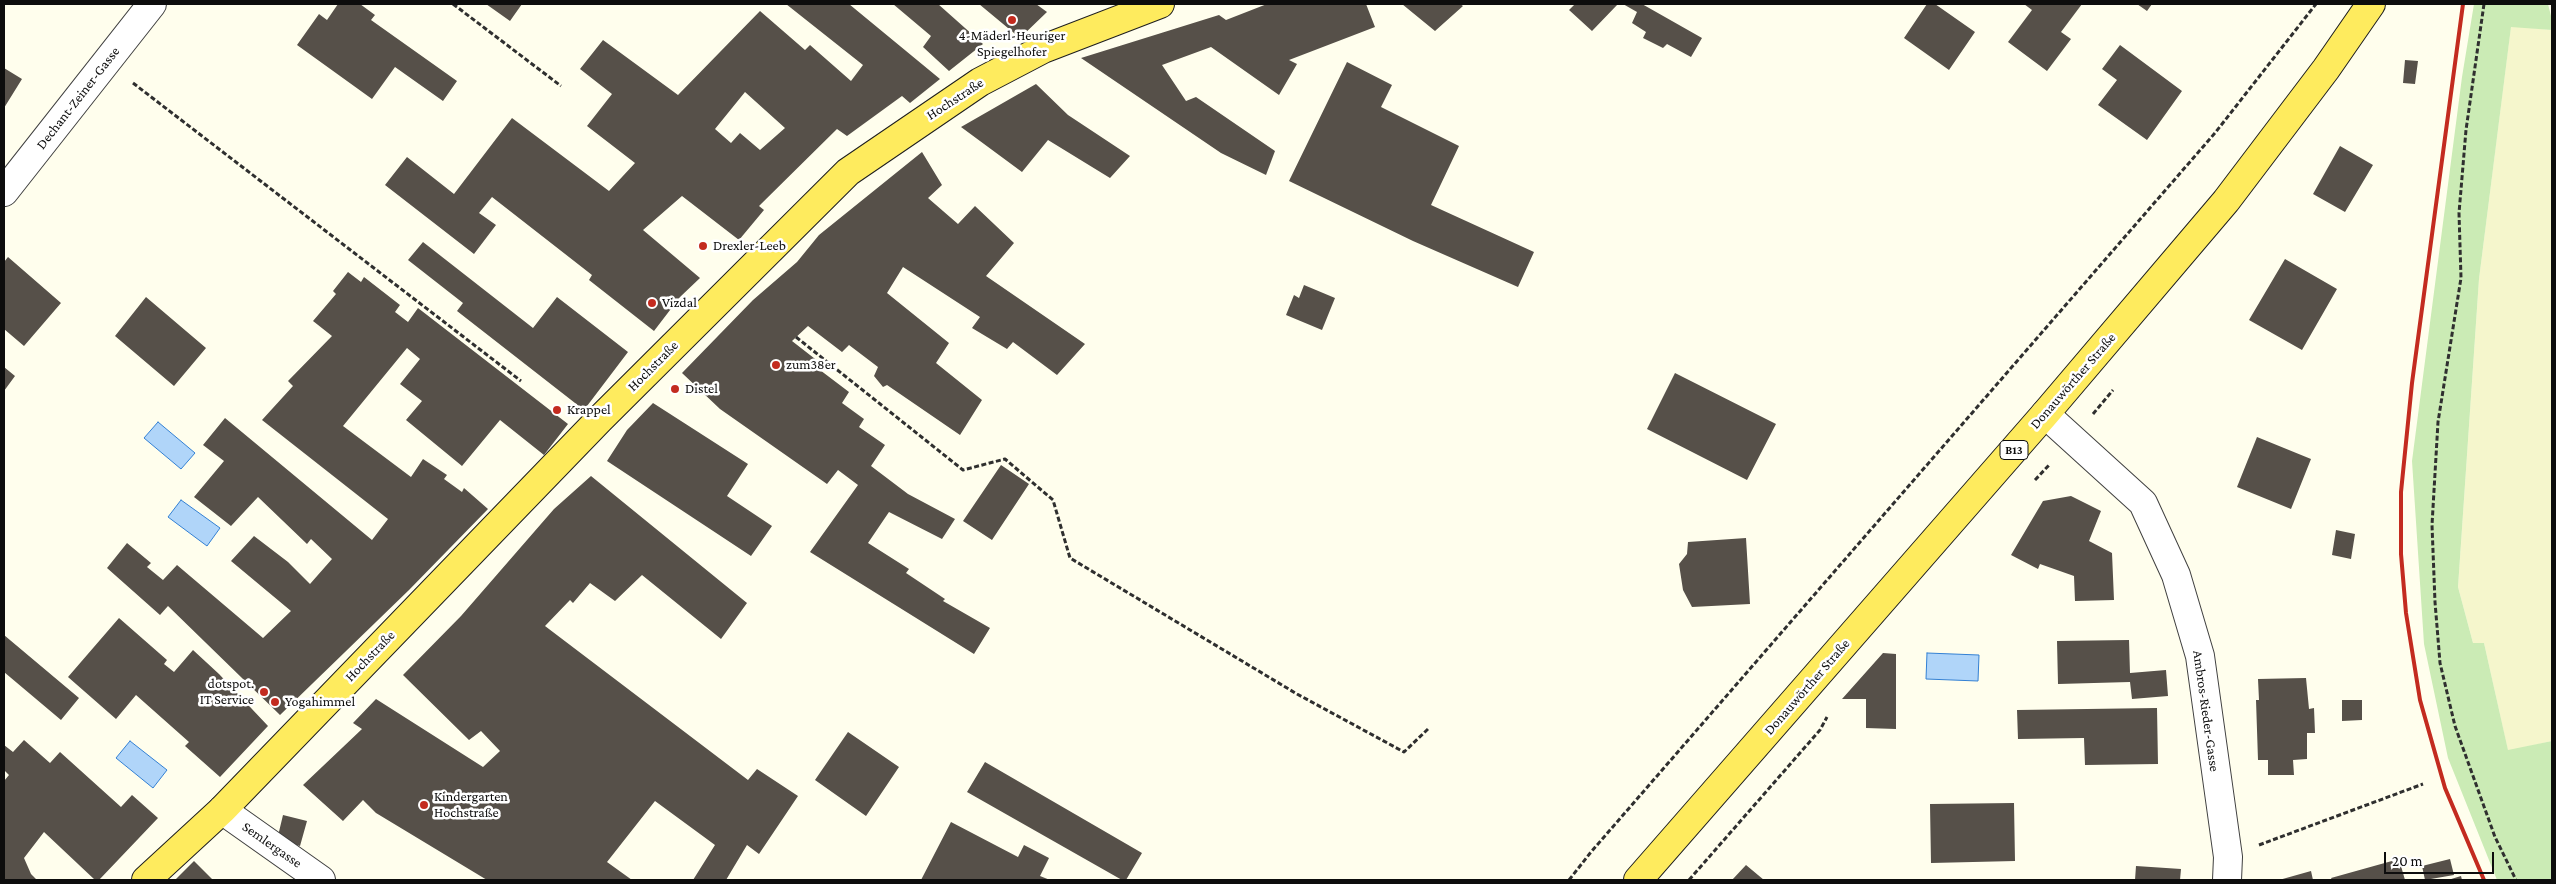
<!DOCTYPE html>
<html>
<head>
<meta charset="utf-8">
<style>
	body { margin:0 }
	#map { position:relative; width:2556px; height:884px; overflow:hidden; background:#fffeed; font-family:"Crimson Pro",serif }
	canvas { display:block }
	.frame { position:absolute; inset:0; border:5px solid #0d0d0d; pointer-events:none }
	.scale { position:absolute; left:2384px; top:852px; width:110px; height:22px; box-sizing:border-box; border:2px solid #0d0d0d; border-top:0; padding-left:6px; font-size:15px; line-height:18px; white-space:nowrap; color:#0d0d0d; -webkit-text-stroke:4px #fff; paint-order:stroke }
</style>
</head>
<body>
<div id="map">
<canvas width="2556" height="884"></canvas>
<div class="frame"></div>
<div class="scale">20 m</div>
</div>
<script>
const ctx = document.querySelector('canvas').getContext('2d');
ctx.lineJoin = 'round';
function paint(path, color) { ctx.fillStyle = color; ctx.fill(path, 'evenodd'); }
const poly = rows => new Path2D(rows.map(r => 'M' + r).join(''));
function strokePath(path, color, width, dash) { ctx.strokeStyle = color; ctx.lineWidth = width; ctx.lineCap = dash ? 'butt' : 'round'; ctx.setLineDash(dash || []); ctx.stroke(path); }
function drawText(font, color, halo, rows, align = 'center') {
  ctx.font = font + ' "Crimson Pro",serif'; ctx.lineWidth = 5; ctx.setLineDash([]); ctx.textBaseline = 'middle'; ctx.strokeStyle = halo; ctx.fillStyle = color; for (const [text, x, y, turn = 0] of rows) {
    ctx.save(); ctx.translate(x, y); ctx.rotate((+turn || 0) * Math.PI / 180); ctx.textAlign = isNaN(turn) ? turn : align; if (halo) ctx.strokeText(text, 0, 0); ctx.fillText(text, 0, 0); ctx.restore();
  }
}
paint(poly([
	[2511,26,2552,30,2552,741,2508,751,2484,643,2473,643,2458,587,2479,279]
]), '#f5f6cc');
paint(poly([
	[2474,4,2548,4,2552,20,2552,30,2511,27,2479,279,2458,587,2473,643,2484,643,2508,750,2552,741,2552,880,2497,880,2448,758,2424,644,2412,461,2462,77]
]), '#cbebb5');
const water = poly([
	[158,422,195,453,181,469,144,438,158,422],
	[181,500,220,528,207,546,168,517,181,500],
	[1927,653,1979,655,1978,681,1926,679,1927,653],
	[130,741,167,770,153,788,116,758,130,741]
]);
paint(water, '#b0d5f9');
strokePath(water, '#3380d3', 1);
paint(poly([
	[338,4,360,4,375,15,371,20,457,81,443,101,395,67,372,99,297,45,319,14,327,20],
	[486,4,522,4,510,21],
	[786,4,849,4,940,79,910,103,902,96,847,136,837,129,759,206,764,210,739,240,682,196,643,230,700,278,680,297,654,331,589,280,592,275,492,197,479,213,496,225,474,254,385,185,407,157,454,194,512,118,609,191,635,163,587,126,612,94,580,69,603,40,678,95,760,11,805,50,810,45,851,81,863,65],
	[745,92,785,128,760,150,740,133,731,143,715,129],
	[893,4,938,4,983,44,949,71,923,47,931,36],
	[979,4,1036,4,1047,12,1020,38],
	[1267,4,1366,4,1375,27,1289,60,1297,64,1279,95,1211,47,1162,65,1186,101,1196,97,1275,151,1266,175,1221,153,1081,58,1219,15,1226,20],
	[1402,4,1460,4,1463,6,1435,31],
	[1575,4,1618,4,1592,31,1569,10],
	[1623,4,1642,4,1702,38,1691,57,1667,44,1663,48,1643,38,1646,32,1632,23,1637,12],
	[1927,4,1935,4,1975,32,1949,70,1904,38],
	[2024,4,2082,4,2061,32,2071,39,2047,71,2008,42,2032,10],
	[2137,4,2152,4,2147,11],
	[2120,45,2182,91,2147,140,2098,105,2117,80,2102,69],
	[2405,60,2418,61,2415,84,2403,83],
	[1347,62,1392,85,1381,107,1459,146,1431,205,1534,252,1518,287,1413,241,1289,181],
	[4,68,22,79,4,108],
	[1036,84,1068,115,1130,156,1110,178,1048,140,1022,172,961,127],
	[2340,146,2373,165,2345,212,2313,194],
	[922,152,942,185,928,198,958,224,975,206,1014,243,986,276,1085,344,1057,375,1013,342,1007,349,972,328,980,317,903,267,887,293,949,343,936,363,982,400,960,435,887,385,883,387,874,376,878,367,849,345,842,352,808,326,792,341,819,362,816,367,849,392,842,403,864,419,859,427,885,445,871,466,908,494,955,519,942,539,889,512,868,543,909,569,906,573,945,599,943,601,990,628,974,654,810,552,858,485,838,470,827,484,720,409,682,373,753,300,797,262,819,235],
	[423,242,533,328,557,297,628,352,584,410,457,311,463,303,408,260],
	[8,257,61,303,24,346,4,329,4,262],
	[2285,259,2337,289,2302,350,2249,320],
	[348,272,361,282,364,277,400,305,395,312,408,322,418,308,568,424,544,455,500,420,462,466,406,420,422,401,400,384,420,359,407,348,343,426,411,477,423,459,447,475,444,479,462,492,464,488,488,509,409,590,280,715,168,606,160,615,107,568,127,543,151,563,147,567,163,580,177,565,263,638,291,611,231,561,254,536,288,562,310,584,332,559,311,539,307,544,258,497,231,526,194,497,224,461,203,445,225,418,372,540,388,519,262,420,293,386,288,381,332,336,313,321,336,294,333,291],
	[1304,285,1335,298,1322,330,1286,315,1294,295,1299,298],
	[146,297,206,348,174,386,115,336],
	[4,367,15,376,4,391],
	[1675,373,1776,424,1747,480,1647,429],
	[653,403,748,464,727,496,772,526,751,556,607,461,627,430],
	[2257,437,2311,459,2291,509,2237,487],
	[1001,465,1029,484,992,540,963,521],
	[591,476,747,603,721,639,642,575,615,601,590,583,573,603,570,600,545,626,748,780,757,769,798,796,759,854,747,845,726,880,693,880,715,845,655,801,607,862,632,880,487,880,376,813,363,800,343,821,303,785,362,729,353,723,376,699,483,767,500,751,481,731,469,740,403,675,461,616,554,509],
	[2071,496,2101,511,2089,541,2112,553,2114,600,2075,601,2074,576,2040,564,2038,569,2011,555,2043,501],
	[2336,530,2355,534,2351,559,2332,555],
	[1746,538,1750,604,1692,607,1683,590,1679,564,1687,554,1688,542],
	[119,618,167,660,164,664,174,672,193,650,219,674,268,726,220,777,185,746,189,742,136,695,116,719,68,677],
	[4,635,79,698,61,720,4,672],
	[2129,640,2130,673,2166,670,2168,696,2132,699,2130,682,2058,684,2057,641],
	[1883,653,1896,654,1896,729,1866,728,1866,699,1842,699],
	[2306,678,2309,709,2314,708,2315,733,2307,733,2307,759,2293,760,2294,775,2268,775,2268,760,2258,760,2256,700,2259,700,2258,679],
	[2342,700,2362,700,2362,720,2342,721],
	[2157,708,2158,764,2085,765,2084,738,2018,739,2017,710],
	[848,732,899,767,866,816,815,780],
	[24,740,50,763,60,752,121,807,132,795,158,818,99,880,95,880,44,832,24,858,31,874,37,880,4,880,4,781,9,775,4,770,4,745,13,752],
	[985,762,1142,853,1126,880,1122,880,967,792],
	[2014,803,2015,861,1931,863,1930,804],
	[283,815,307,821,300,846,277,840],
	[951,822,1018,857,1024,845,1049,858,1040,876,1050,880,921,880],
	[2399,859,2405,880,2332,880,2331,878],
	[2450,859,2454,875,2425,880,2422,866],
	[194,861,213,880,175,880],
	[1746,865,1764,880,1732,880],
	[2136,866,2181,869,2180,880,2135,880],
	[2311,871,2313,880,2279,880],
	[2461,876,2462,880,2448,880]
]), '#565049');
const minor = poly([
	[4,192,152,4],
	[2045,414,2143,503,2176,575,2200,656,2228,857,2227,880],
	[222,810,321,880]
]);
const major = poly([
	[146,880,222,810,599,420,848,172,980,82,1043,49,1160,4],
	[1638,880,2045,414,2226,201,2326,69,2371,4]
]);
strokePath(minor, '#404040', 30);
strokePath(major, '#1e1e1e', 30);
strokePath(poly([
	[453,4,561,86],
	[2484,4,2466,130,2459,213,2461,278,2438,422,2432,525,2435,602,2440,663,2455,726,2495,837,2516,880],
	[133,83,521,381],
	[796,337,963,470,1005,459,1053,500,1070,558,1297,694,1404,752,1428,729],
	[2093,414,2113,390],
	[2035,480,2050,464],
	[2259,845,2423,784],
	[1569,880,1591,852,2215,133,2316,4],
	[1689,880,1820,730,1827,717]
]), '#2f2f2f', 3, [5, 2.5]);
strokePath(minor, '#fff', 28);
strokePath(major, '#feeb5e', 28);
strokePath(poly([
	[2463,4,2412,383,2401,492,2401,554,2406,613,2420,700,2445,788,2484,880]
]), '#c32b1f', 4);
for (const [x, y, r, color] of [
	[1012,20,5,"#c32b1f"],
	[703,246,5,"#c32b1f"],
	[652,303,5,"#c32b1f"],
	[776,365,5,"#c32b1f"],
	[675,389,5,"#c32b1f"],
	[557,410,5,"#c32b1f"],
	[264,692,5,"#c32b1f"],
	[275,702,5,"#c32b1f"],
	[424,805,5,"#c32b1f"]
]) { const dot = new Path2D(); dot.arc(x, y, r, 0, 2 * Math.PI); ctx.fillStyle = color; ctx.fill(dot); strokePath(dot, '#fff', 2); }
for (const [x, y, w] of [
	[2014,450,28]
]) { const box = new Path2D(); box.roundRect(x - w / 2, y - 9.5, w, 19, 4); ctx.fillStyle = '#fff'; ctx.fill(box); strokePath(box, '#0d0d0d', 1); }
drawText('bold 12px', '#0d0d0d', null, [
	["B13",2014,450]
]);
drawText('14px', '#0d0d0d', '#fff', [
	["4-Mäderl-Heuriger",1012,36,"center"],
	["Spiegelhofer",1012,52,"center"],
	["Drexler-Leeb",713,246],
	["Vizdal",662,303],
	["zum38er",786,365],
	["Distel",685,389],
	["Krappel",567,410],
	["dotspot.",254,684,"right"],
	["IT Service",254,700,"right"],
	["Yogahimmel",285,702],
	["Kindergarten",434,797],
	["Hochstraße",434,813]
], 'left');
drawText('14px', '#0d0d0d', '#fff', [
	["Dechant-Zeiner-Gasse",78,98,-52],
	["Hochstraße",955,99,-33],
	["Hochstraße",653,366,-45],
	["Donauwörther Straße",2073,381,-49],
	["Hochstraße",370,656,-46],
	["Donauwörther Straße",1807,687,-49],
	["Ambros-Rieder-Gasse",2206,711,82],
	["Semlergasse",272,845,35]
]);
</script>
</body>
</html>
